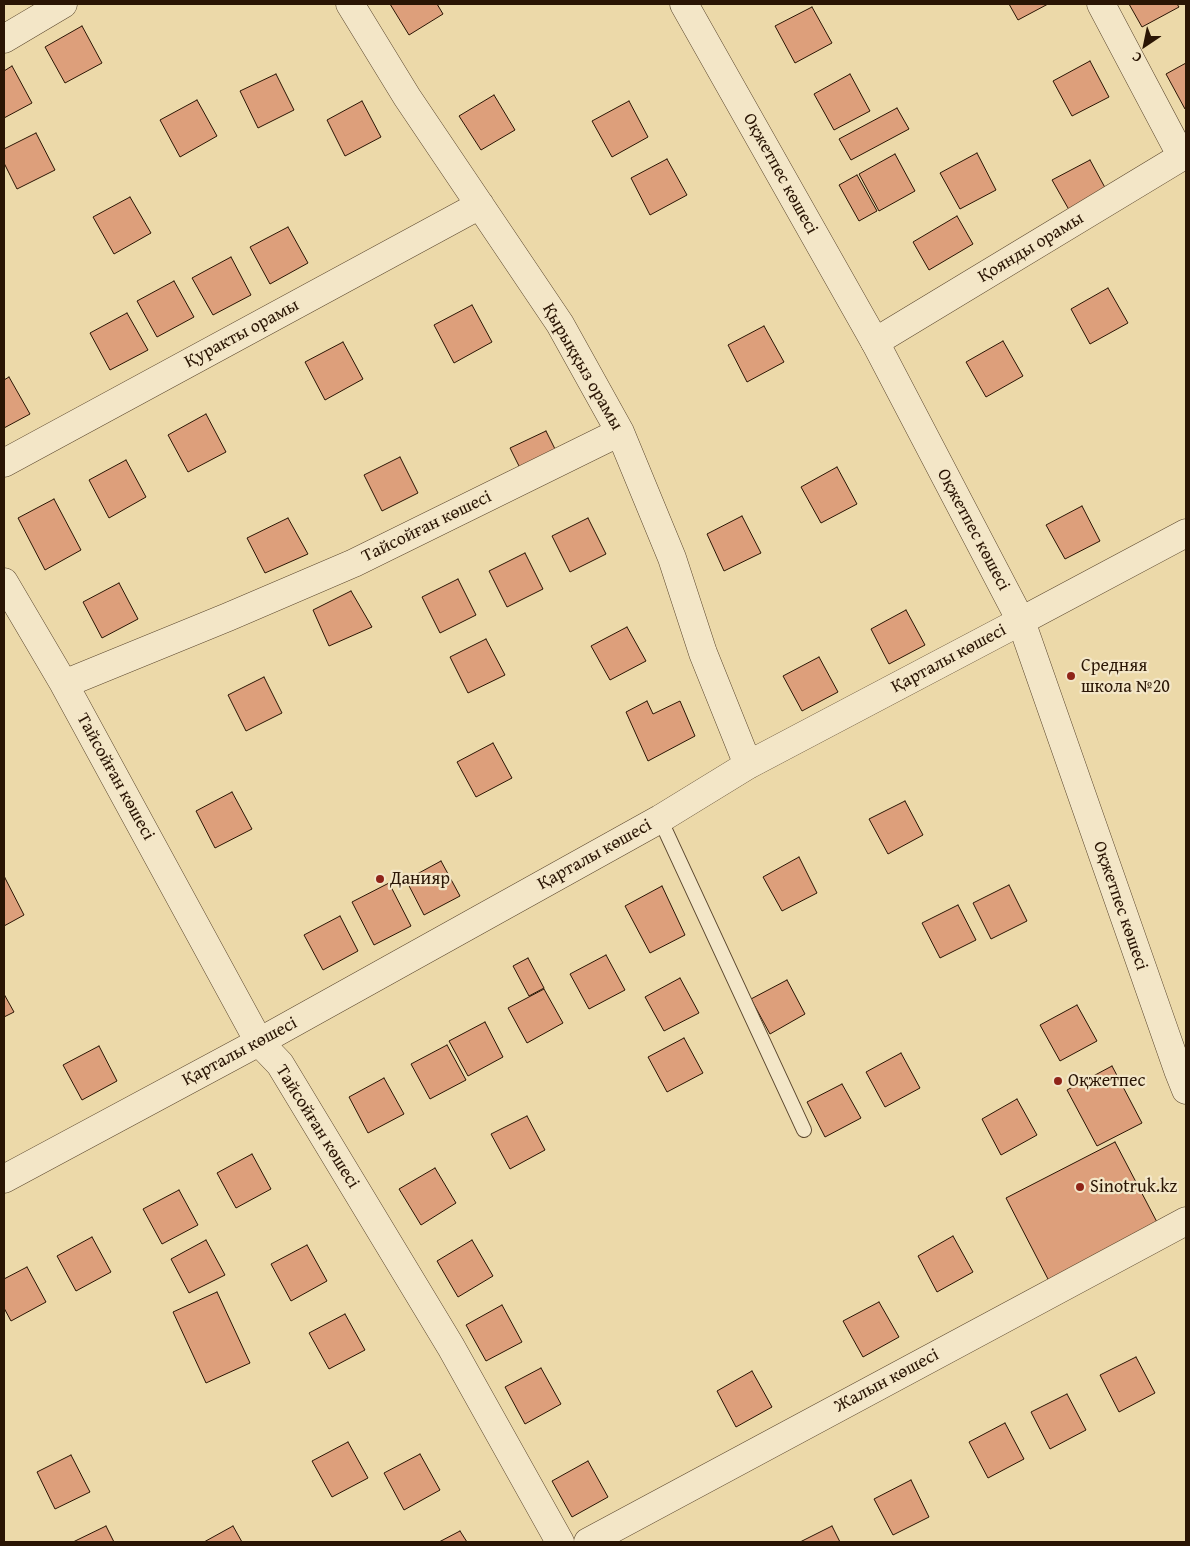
<!DOCTYPE html>
<html>
<head>
<meta charset="utf-8">
<style>
	body { margin:0 }
	#map { position:relative; width:1190px; height:1546px; overflow:hidden; background:#ecd9a9; font-family:"Gentium Book Plus",serif }
	canvas { display:block }
	.frame { position:absolute; inset:0; border:5px solid #2a1504; pointer-events:none }
	.north { position:absolute; left:1120px; top:20px; width:50px; height:50px; -webkit-text-stroke:4px #f3e6c7; paint-order:stroke; rotate:214deg; font-size:14px; font-weight:700; line-height:20px; text-align:center; color:#2a1504 }
	.north::after { content:''; display:block; margin:auto; width:18px; height:22px; background:#2a1504; clip-path:polygon(50% 0,100% 100%,50% 72%,0 100%) }
</style>
</head>
<body>
<div id="map">
<canvas width="1190" height="1546"></canvas>
<div class="frame"></div>
<div class="north">С</div>
</div>
<script>
const ctx = document.querySelector('canvas').getContext('2d');
ctx.lineJoin = 'round';
function paint(path, color) { ctx.fillStyle = color; ctx.fill(path, 'evenodd'); }
const poly = rows => new Path2D(rows.map(r => 'M' + r).join(''));
function strokePath(path, color, width, dash) { ctx.strokeStyle = color; ctx.lineWidth = width; ctx.lineCap = dash ? 'butt' : 'round'; ctx.setLineDash(dash || []); ctx.stroke(path); }
function drawText(font, color, halo, rows, align = 'center') {
  ctx.font = font + ' "Gentium Book Plus",serif'; ctx.lineWidth = 4.5; ctx.setLineDash([]); ctx.textBaseline = 'middle'; ctx.strokeStyle = halo; ctx.fillStyle = color; for (const [text, x, y, turn = 0] of rows) {
    ctx.save(); ctx.translate(x, y); ctx.rotate((+turn || 0) * Math.PI / 180); ctx.textAlign = isNaN(turn) ? turn : align; if (halo) ctx.strokeText(text, 0, 0); ctx.fillText(text, 0, 0); ctx.restore();
  }
}
const building = poly([
	[390,4,437,4,443,14,409,35,390,4],
	[1009,4,1048,4,1018,20,1009,4],
	[1129,4,1177,4,1179,7,1142,27,1129,4],
	[812,7,832,43,795,63,775,26,812,7],
	[82,26,102,63,65,83,45,47,82,26],
	[1090,61,1109,97,1072,116,1053,81,1090,61],
	[1186,63,1186,109,1185,109,1166,74,1186,63],
	[12,66,32,103,4,118,4,71,12,66],
	[276,74,294,110,258,128,240,91,276,74],
	[850,74,870,111,834,130,814,94,850,74],
	[494,95,515,130,481,150,459,116,494,95],
	[197,100,217,136,180,157,160,120,197,100],
	[362,101,381,137,345,156,327,120,362,101],
	[629,101,648,137,612,157,592,121,629,101],
	[897,108,909,129,851,160,839,139,897,108],
	[36,133,55,170,17,189,4,163,4,149,36,133],
	[977,153,996,190,960,209,940,173,977,153],
	[895,154,915,191,879,211,859,174,895,154],
	[667,159,687,195,650,215,631,178,667,159],
	[1090,160,1109,195,1072,215,1052,180,1090,160],
	[857,175,877,211,859,221,839,185,857,175],
	[130,197,151,233,114,254,93,217,130,197],
	[957,216,973,244,929,270,913,242,957,216],
	[288,227,308,263,270,284,250,247,288,227],
	[231,257,251,295,213,315,192,278,231,257],
	[174,281,194,317,157,337,137,301,174,281],
	[1108,288,1128,323,1090,344,1071,309,1108,288],
	[472,305,492,342,454,363,434,325,472,305],
	[127,313,148,350,110,370,90,333,127,313],
	[764,326,784,362,747,382,728,345,764,326],
	[1003,341,1023,376,986,397,966,362,1003,341],
	[343,342,363,379,325,400,305,362,343,342],
	[9,377,30,414,4,428,4,380,9,377],
	[206,414,226,452,188,472,168,435,206,414],
	[546,431,564,467,528,484,510,448,546,431],
	[400,457,418,493,382,511,364,475,400,457],
	[126,460,146,497,109,518,89,480,126,460],
	[837,467,857,504,821,523,801,487,837,467],
	[54,499,81,550,45,570,18,518,54,499],
	[1082,506,1100,541,1065,559,1046,525,1082,506],
	[742,516,761,553,724,571,707,534,742,516],
	[288,518,308,554,265,573,247,538,288,518],
	[588,518,606,554,570,572,552,536,588,518],
	[525,553,543,589,507,607,489,571,525,553],
	[458,579,476,615,440,633,422,597,458,579],
	[119,583,138,619,102,638,83,602,119,583],
	[351,591,372,627,329,646,313,610,351,591],
	[906,610,925,645,889,664,871,629,906,610],
	[627,627,646,661,610,680,591,646,627,627],
	[486,639,505,675,468,693,450,657,486,639],
	[819,657,838,692,802,711,783,676,819,657],
	[264,677,282,713,246,731,228,695,264,677],
	[647,701,653,714,680,701,695,736,648,761,626,712,647,701],
	[493,743,512,778,476,797,457,762,493,743],
	[232,792,252,829,215,848,196,811,232,792],
	[905,801,923,835,888,854,869,819,905,801],
	[799,857,817,893,782,911,763,877,799,857],
	[441,861,460,896,424,915,406,880,441,861],
	[5,878,24,915,4,926,4,879,5,878],
	[389,883,411,926,374,945,352,902,389,883],
	[1009,885,1027,921,991,939,973,903,1009,885],
	[662,886,685,935,650,953,625,906,662,886],
	[958,905,976,940,940,958,922,923,958,905],
	[340,916,358,951,323,970,304,935,340,916],
	[606,955,625,990,589,1009,570,974,606,955],
	[528,958,544,988,529,996,513,966,528,958],
	[680,978,699,1013,664,1031,645,997,680,978],
	[787,980,805,1014,770,1034,751,999,787,980],
	[544,989,563,1023,527,1043,508,1008,544,989],
	[4,994,14,1012,4,1017,4,994],
	[1077,1005,1097,1041,1060,1061,1040,1025,1077,1005],
	[485,1022,503,1057,468,1076,449,1041,485,1022],
	[684,1038,703,1073,667,1092,648,1057,684,1038],
	[447,1045,466,1080,430,1099,411,1064,447,1045],
	[99,1046,117,1081,82,1100,63,1065,99,1046],
	[901,1053,920,1088,885,1107,866,1072,901,1053],
	[1112,1066,1142,1123,1097,1146,1067,1090,1112,1066],
	[384,1078,404,1114,368,1133,349,1097,384,1078],
	[842,1084,861,1118,825,1137,807,1102,842,1084],
	[1017,1099,1037,1135,1001,1155,982,1119,1017,1099],
	[527,1116,545,1150,510,1169,491,1134,527,1116],
	[1115,1142,1158,1224,1049,1281,1006,1198,1115,1142],
	[252,1154,271,1189,236,1208,217,1173,252,1154],
	[435,1168,456,1203,421,1225,399,1189,435,1168],
	[179,1190,198,1225,162,1244,143,1209,179,1190],
	[953,1236,973,1272,937,1292,918,1256,953,1236],
	[92,1237,111,1272,76,1291,57,1256,92,1237],
	[206,1240,225,1275,189,1293,171,1259,206,1240],
	[472,1240,493,1276,458,1297,437,1261,472,1240],
	[307,1245,327,1281,291,1301,271,1264,307,1245],
	[27,1267,46,1302,11,1321,4,1308,4,1279,27,1267],
	[217,1292,250,1363,206,1383,173,1312,217,1292],
	[879,1302,899,1337,863,1357,843,1321,879,1302],
	[502,1305,522,1342,486,1361,466,1325,502,1305],
	[345,1314,365,1350,329,1369,309,1333,345,1314],
	[1136,1357,1155,1393,1119,1412,1100,1375,1136,1357],
	[541,1368,561,1404,525,1424,505,1387,541,1368],
	[752,1371,772,1407,736,1427,717,1391,752,1371],
	[1067,1394,1086,1430,1050,1449,1031,1412,1067,1394],
	[1005,1423,1024,1459,988,1478,969,1442,1005,1423],
	[348,1442,368,1478,332,1497,312,1461,348,1442],
	[420,1454,440,1490,404,1510,384,1473,420,1454],
	[71,1455,90,1492,55,1509,37,1472,71,1455],
	[588,1461,608,1497,572,1517,552,1481,588,1461],
	[911,1480,929,1517,893,1535,874,1499,911,1480],
	[106,1526,114,1542,73,1542,106,1526],
	[233,1526,242,1542,204,1542,233,1526],
	[832,1526,840,1542,800,1542,832,1526],
	[460,1531,467,1542,439,1542,460,1531]
]);
paint(building, '#dd9f7b');
strokePath(building, '#2a1504', 1);
const service = poly([
	[660,819,804,1130]
]);
const minor = poly([
	[350,4,407,97,560,324,620,432,672,558,703,653,748,765],
	[1101,4,1182,157],
	[4,39,63,4],
	[875,342,1186,154],
	[4,463,480,205],
	[4,582,64,684,259,1042,280,1064,451,1347,560,1542],
	[64,684,228,617,354,563,620,432],
	[4,1179,259,1042,660,819,748,765,1021,621],
	[588,1542,1186,1221]
]);
const tertiary = poly([
	[684,4,875,342,1021,621,1178,1070,1186,1090],
	[1021,621,1186,533]
]);
strokePath(service, '#5a462d', 16);
strokePath(minor, '#5a462d', 29);
strokePath(tertiary, '#5a462d', 29);
strokePath(service, '#f3e6c7', 14);
strokePath(minor, '#f3e6c7', 28);
strokePath(tertiary, '#f3e6c7', 28);
for (const [x, y, r, color] of [
	[1071,676,5,"#8f2418"],
	[380,879,5,"#8f2418"],
	[1058,1081,5,"#8f2418"],
	[1080,1187,5,"#8f2418"]
]) { const dot = new Path2D(); dot.arc(x, y, r, 0, 2 * Math.PI); ctx.fillStyle = color; ctx.fill(dot); strokePath(dot, '#f3e6c7', 2); }
drawText('18px', '#2a1504', '#f3e6c7', [
	["Оқжетпес көшесі",780,174,61],
	["Қоянды орамы",1031,248,-31],
	["Қуракты орамы",242,334,-28],
	["Қырыққыз орамы",582,367,60],
	["Тайсойған көшесі",427,527,-26],
	["Оқжетпес көшесі",973,530,62],
	["Қарталы көшесі",949,659,-28],
	["Тайсойған көшесі",115,777,61],
	["Қарталы көшесі",595,855,-29],
	["Оқжетпес көшесі",1120,906,71],
	["Қарталы көшесі",240,1052,-28],
	["Тайсойған көшесі",317,1127,58],
	["Жалын көшесі",887,1381,-28]
]);
drawText('18px', '#2a1504', '#f3e6c7', [
	["Средняя",1081,666],
	["школа №20",1081,687],
	["Данияр",390,879],
	["Оқжетпес",1068,1081],
	["Sinotruk.kz",1090,1187]
], 'left');
</script>
</body>
</html>
